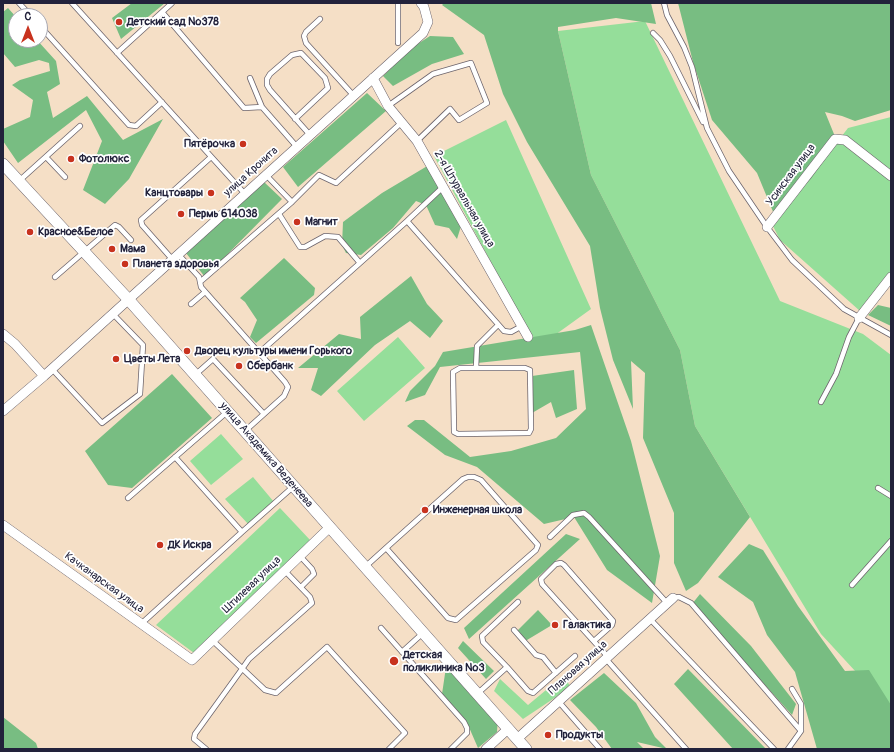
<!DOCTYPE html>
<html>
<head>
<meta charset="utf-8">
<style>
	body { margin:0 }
	#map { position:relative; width:894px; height:752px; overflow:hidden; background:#f5dfc6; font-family:Pangolin,sans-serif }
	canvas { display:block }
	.frame { position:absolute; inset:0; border:4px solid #22223b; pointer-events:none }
	.north { position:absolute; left:8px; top:8px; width:40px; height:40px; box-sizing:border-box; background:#fff; border:1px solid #a7a7b1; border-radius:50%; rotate:0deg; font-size:11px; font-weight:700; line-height:16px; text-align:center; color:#22223b }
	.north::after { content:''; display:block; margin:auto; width:14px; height:18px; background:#c8321e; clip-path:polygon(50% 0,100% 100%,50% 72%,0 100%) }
</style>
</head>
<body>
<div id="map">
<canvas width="894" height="752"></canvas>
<div class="frame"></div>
<div class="north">С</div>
</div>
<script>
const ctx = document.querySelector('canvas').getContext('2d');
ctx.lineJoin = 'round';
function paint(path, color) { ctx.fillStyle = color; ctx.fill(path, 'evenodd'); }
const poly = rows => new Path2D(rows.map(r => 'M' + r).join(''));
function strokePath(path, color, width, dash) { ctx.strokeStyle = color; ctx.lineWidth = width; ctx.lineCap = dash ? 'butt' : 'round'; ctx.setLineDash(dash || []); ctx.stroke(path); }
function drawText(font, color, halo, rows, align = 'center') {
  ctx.font = font + ' Pangolin,sans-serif'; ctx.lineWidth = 3.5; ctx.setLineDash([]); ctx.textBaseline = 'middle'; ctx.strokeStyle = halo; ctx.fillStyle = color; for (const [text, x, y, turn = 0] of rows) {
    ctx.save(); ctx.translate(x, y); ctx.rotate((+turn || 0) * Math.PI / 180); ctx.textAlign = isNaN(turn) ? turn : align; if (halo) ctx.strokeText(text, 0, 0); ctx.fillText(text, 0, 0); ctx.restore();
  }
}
paint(poly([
	[645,21,780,301,863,334,891,355,891,710,821,634,695,426,680,350,591,175,558,31],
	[891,117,891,272,860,311,780,240,773,226,848,128],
	[506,120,591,309,537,348,434,156],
	[398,337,425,368,364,421,337,391],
	[221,434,243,459,211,485,190,461],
	[253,477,274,502,249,525,225,499],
	[280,508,311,541,194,653,156,625],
	[563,676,571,687,523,719,494,691,500,679,528,705]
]), '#95de9a');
paint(poly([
	[132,3,165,3,121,39,112,18],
	[444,3,651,3,656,24,616,18,558,27,558,31,591,175,680,350,695,426,750,517,698,583,686,591,674,563,674,513,643,438,645,373,631,361,633,409,613,360,600,308,590,246,527,142,503,94,484,35,442,5],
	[678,3,891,3,891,110,855,121,842,116,825,112,836,139,835,144,811,179,774,214,757,173,712,120,693,62],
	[8,8,16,17,16,40,37,40,56,61,60,84,47,92,53,118,87,96,123,140,163,119,129,179,105,204,83,190,102,141,86,110,18,163,3,141,3,129,30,117,33,100,12,85,20,80,50,71,49,63,39,60,15,67,3,53,3,12],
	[430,36,453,37,464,54,432,64,393,86,383,76,413,47],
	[367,93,386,111,298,187,283,167],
	[434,162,462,223,457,239,449,228,435,225,426,205,416,201,393,228,361,255,346,253,342,245,343,222,382,193],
	[264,182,282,199,205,277,186,253],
	[284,258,315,288,314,295,256,343,250,337,257,320,245,302,240,298],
	[411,276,427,304,443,321,430,338,410,321,375,345,321,396,311,390,318,368,298,368,339,334,361,339,360,317],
	[878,305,891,308,891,326,868,315],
	[591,325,631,441,660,556,652,603,607,570,574,517,544,524,477,467,445,455,407,426,415,420,424,420,470,457,511,451,556,438,586,409,580,352,440,367,425,395,405,402,410,391,435,366,443,352,575,330],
	[574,370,577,409,556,418,551,402,532,413,532,376],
	[172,374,212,418,132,488,108,485,85,451],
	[566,534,580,539,469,639,464,628],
	[749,544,763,550,798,606,845,671,869,670,891,705,891,749,817,749,795,672,767,635,753,602,718,577],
	[700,594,751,646,796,704,792,715,692,604],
	[538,610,552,625,522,643,514,634],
	[463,641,494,671,486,679,458,648],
	[446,667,498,718,497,732,478,748,468,725,442,694],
	[688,669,732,714,766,749,733,749,674,684],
	[604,673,636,703,655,737,667,749,637,742,644,749,612,749,596,727,570,700],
	[3,717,36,743,38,749,3,749]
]), '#78bd82');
const service = poly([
	[19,3,31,16],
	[72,3,245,194],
	[398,3,398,43],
	[664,3,667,15,684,47,692,67,707,128,729,171,767,227,792,260,844,309,891,335],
	[162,12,244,108,262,107],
	[320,19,306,32,304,36,306,43,354,96],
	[40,26,129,125,136,126,162,102],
	[653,33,660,40,670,56,703,122],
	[117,53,172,3],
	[250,78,262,107,297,147],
	[388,106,433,74,471,63,487,103,459,120,450,109,417,141],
	[295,119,328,88,325,78,301,53,292,55,270,74,267,79,267,85,270,90,310,135],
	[46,157,65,177],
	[266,175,292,202],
	[19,181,80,126],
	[279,214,300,247,305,247,325,236,338,237,360,263],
	[407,221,443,187],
	[178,254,199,277,200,282,292,202,319,175,336,183,402,122],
	[172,259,142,225,141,220,211,157],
	[55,277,115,225,119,227,131,240],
	[200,282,201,287,285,382,288,387,284,396,245,431],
	[191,304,205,292],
	[259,353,407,221,504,331,511,332,522,326],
	[476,368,525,368,530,370,531,429,529,433,458,434,454,432,453,372,460,368,476,368,477,346,498,325],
	[52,369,102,423,140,394,143,345,113,314],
	[195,375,213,359,264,414],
	[821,402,836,374,849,337,859,318],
	[175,457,242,532,294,486],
	[878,488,891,496],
	[128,498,227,412],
	[550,537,573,515,584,513,589,517,667,603],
	[300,556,312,569,314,574,301,587],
	[365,567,386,548,463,479,468,477,474,477,481,480,538,545,536,550,456,620,448,618,386,548],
	[852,585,891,541],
	[673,598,679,597,691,603,801,731],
	[650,619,774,749],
	[141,624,242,532],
	[381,628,464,722,467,728,467,733,451,749],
	[514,630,536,655,543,657,556,673],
	[212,640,265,690,276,693,327,647,405,733,389,749],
	[594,641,612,625,613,621,564,565,561,563,556,564,541,579,542,584,608,657],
	[402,652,423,633],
	[606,659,686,749],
	[507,667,483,642,482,636,518,602],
	[477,694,507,667,528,691,533,693,575,656],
	[559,702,600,749],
	[206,749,194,739,195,734,242,669,249,659,312,603,310,597,285,571],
	[788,749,801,731,801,704,792,689]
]);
const minor = poly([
	[373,78,388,106,417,141,528,337],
	[767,227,835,139,845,140,891,176],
	[859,318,891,277],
	[3,334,15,344,44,376],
	[3,411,44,376,423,33,428,22,424,7,421,3],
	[3,525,192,660,330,527],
	[517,739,673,598],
	[486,749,508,729]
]);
const tertiary = poly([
	[3,164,128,299,526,749]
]);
strokePath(service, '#6c646c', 6);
strokePath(minor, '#6c646c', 10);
strokePath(tertiary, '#6c646c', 12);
strokePath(service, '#fff', 4.5);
strokePath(minor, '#fff', 9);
strokePath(tertiary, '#fff', 11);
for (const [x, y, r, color] of [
	[119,22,4,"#c8321e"],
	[243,144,4,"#c8321e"],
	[71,159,4,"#c8321e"],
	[211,193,4,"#c8321e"],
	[181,214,4,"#c8321e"],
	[297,222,4,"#c8321e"],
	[30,232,4,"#c8321e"],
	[112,249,4,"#c8321e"],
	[125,264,4,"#c8321e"],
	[187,351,4,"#c8321e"],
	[116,359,4,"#c8321e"],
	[239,366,4,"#c8321e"],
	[425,510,4,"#c8321e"],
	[160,545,4,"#c8321e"],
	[555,625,4,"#c8321e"],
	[394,661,5,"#c8321e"],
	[548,735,4,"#c8321e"]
]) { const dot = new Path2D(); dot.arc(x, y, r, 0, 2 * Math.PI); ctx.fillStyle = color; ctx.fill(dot); strokePath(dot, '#fff', 1.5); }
drawText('bold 11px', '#22223b', '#fff', [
	["Детский сад №378",127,22],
	["Пятёрочка",235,144,"right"],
	["Фотолюкс",79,159],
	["Канцтовары",203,193,"right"],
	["Пермь 614038",189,214],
	["Магнит",305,222],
	["Красное&Белое",38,232],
	["Мама",120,249],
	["Планета здоровья",133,264],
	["Дворец культуры имени Горького",195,351],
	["Цветы Лета",124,359],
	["Сбербанк",247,366],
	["Инженерная школа",433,510],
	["ДК Искра",168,545],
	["Галактика",563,625],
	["Детская",403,655],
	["поликлиника №3",403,668],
	["Продукты",556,735]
], 'left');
drawText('11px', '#22223b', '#fff', [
	["улица Кронита",251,172,-42],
	["Усинская улица",791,175,-53],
	["2-я Штурвальная улица",464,199,60],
	["улица Академика Веденеева",266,455,49],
	["Качканарская улица",104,583,36],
	["Штилевая улица",252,585,-44],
	["Плановая улица",578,668,-42]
]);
</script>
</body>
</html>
